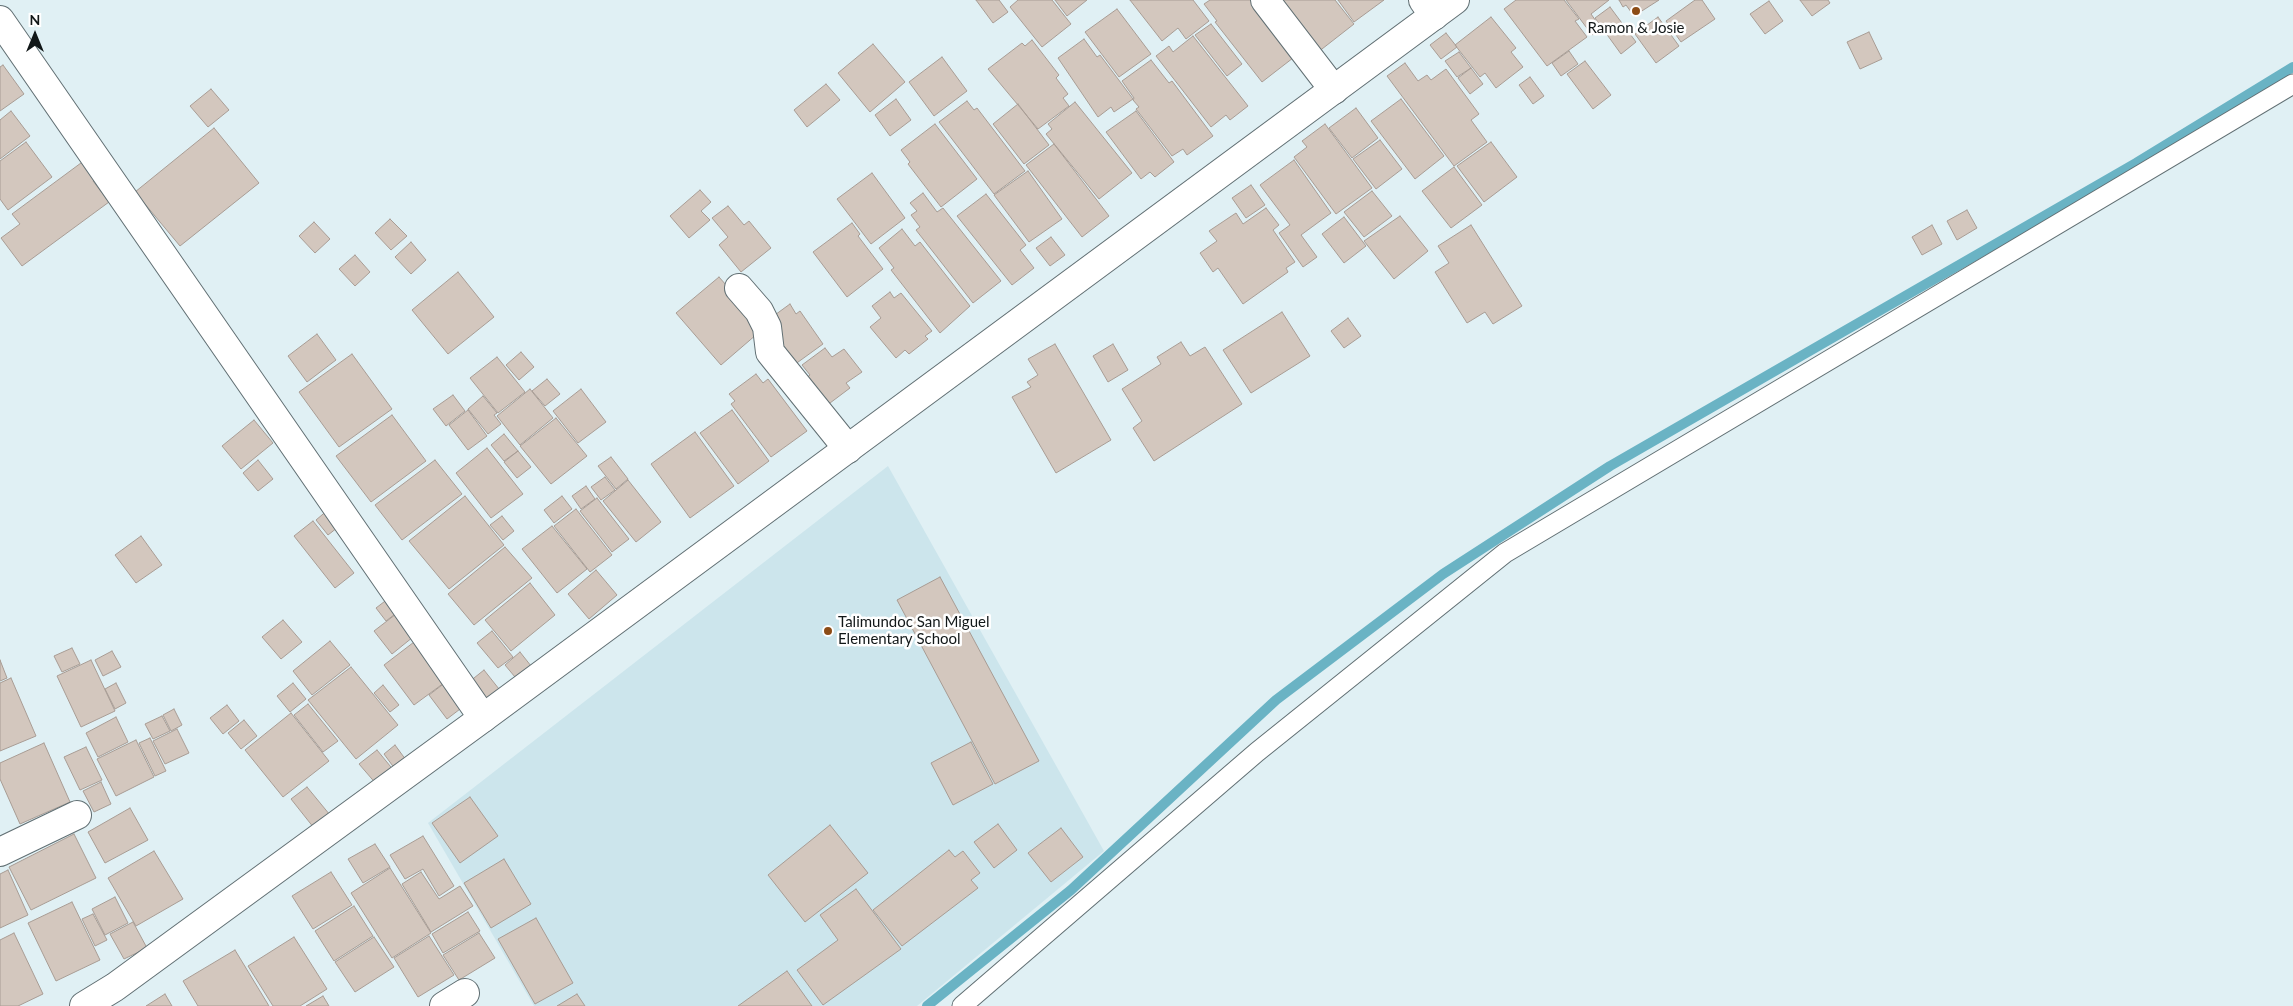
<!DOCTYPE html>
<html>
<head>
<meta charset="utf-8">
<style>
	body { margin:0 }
	#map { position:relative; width:2293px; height:1006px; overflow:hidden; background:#e0f0f4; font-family:Lato,sans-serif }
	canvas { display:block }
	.north { position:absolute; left:10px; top:10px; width:50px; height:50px; -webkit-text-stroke:4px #fff; paint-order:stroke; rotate:0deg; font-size:14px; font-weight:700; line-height:20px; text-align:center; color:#111718 }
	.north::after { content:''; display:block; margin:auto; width:18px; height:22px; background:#111718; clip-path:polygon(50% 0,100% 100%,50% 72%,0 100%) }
</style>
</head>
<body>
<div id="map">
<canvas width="2293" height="1006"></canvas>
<div class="north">N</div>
</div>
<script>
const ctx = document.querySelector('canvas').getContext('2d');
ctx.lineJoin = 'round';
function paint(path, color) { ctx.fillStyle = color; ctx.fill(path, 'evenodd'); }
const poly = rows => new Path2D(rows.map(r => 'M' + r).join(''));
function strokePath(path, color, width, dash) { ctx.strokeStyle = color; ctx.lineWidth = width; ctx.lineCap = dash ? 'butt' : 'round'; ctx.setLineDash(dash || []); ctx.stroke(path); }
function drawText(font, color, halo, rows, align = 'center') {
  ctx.font = font + ' Lato,sans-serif'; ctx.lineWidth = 5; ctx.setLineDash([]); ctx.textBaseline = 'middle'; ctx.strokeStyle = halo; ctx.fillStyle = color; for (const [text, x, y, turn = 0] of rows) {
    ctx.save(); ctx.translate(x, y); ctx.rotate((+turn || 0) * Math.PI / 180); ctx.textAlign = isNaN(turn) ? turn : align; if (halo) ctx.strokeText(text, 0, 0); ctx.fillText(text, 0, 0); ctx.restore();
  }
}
paint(poly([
	[888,466,1104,851,917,1006,534,1006,428,823]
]), '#cce5ec');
strokePath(poly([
	[927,1006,1071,890,1276,700,1443,574,1610,466,2136,163,2293,67]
]), '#6ab3c4', 10);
const building = poly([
	[976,0,999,0,1008,12,993,23,976,0],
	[1018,0,1052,0,1071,24,1042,47,1010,7,1018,0],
	[1055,0,1087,0,1067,16,1055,0],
	[1130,0,1193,0,1209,21,1186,39,1178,28,1162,41,1130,0],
	[1210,0,1262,0,1302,51,1262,82,1215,22,1217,21,1204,4,1210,0],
	[1269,0,1335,0,1354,24,1313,56,1269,0],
	[1338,0,1384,0,1354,22,1338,0],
	[1516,0,1564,0,1579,19,1575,21,1587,37,1547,66,1504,9,1516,0],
	[1566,0,1609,0,1591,14,1601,28,1592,35,1566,0],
	[1619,0,1659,0,1634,16,1626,5,1623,7,1619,0],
	[1695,0,1702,0,1715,19,1681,42,1666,21,1695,0],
	[1800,0,1828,0,1830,3,1812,16,1800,0],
	[1769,1,1783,21,1765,34,1750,14,1769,1],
	[1610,7,1636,42,1621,54,1595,18,1610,7],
	[1117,9,1151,54,1119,77,1085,32,1117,9],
	[1491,17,1516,48,1511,52,1523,67,1496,88,1485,73,1480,77,1455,45,1491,17],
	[1658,17,1679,46,1656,63,1635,34,1658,17],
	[1211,24,1242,64,1227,76,1195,35,1211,24],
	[1869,32,1882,59,1860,69,1847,42,1869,32],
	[1446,33,1457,47,1441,59,1430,45,1446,33],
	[1193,36,1248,106,1230,120,1226,115,1211,127,1156,56,1169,46,1173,52,1193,36],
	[1084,39,1097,57,1100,55,1133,99,1114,112,1111,107,1098,117,1058,58,1084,39],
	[1032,40,1059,75,1056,78,1068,94,1063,98,1069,106,1038,129,988,69,1022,43,1025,46,1032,40],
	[873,44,905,82,870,112,838,73,873,44],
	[1569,51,1578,64,1561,76,1552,63,1569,51],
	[1459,52,1471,68,1457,77,1445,61,1459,52],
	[942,57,967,91,934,116,909,82,942,57],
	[1151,60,1169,83,1172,81,1213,136,1187,155,1183,149,1172,156,1136,109,1139,107,1133,100,1134,98,1122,81,1151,60],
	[1585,61,1611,95,1593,109,1567,74,1585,61],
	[1405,63,1418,81,1427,75,1431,80,1446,69,1479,114,1471,120,1487,142,1454,166,1387,76,1405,63],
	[3,65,24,94,0,111,0,67,3,65],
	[1471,68,1483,84,1470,94,1458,78,1471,68],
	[1530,77,1544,96,1533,104,1519,85,1530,77],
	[826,84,840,100,807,127,794,110,826,84],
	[211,89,229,110,208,127,190,106,211,89],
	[896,99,911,120,890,136,875,115,896,99],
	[1401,99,1444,156,1415,179,1371,121,1401,99],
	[967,101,974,110,977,108,1025,171,994,194,939,122,967,101],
	[1075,102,1132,173,1099,199,1046,134,1052,129,1048,124,1075,102],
	[1018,104,1049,145,1024,164,993,124,1018,104],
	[1356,108,1378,138,1352,158,1329,128,1356,108],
	[11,111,30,136,0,159,0,120,11,111],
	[1136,111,1174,162,1155,177,1150,172,1141,179,1106,132,1136,111],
	[935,124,977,179,941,207,908,164,910,162,901,150,935,124],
	[1325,124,1372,188,1336,214,1294,157,1307,147,1302,141,1325,124],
	[214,128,259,183,180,246,135,192,214,128],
	[1380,140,1402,169,1376,189,1353,159,1380,140],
	[26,142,52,177,8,210,0,199,0,161,26,142],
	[1491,142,1517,177,1484,202,1457,166,1491,142],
	[1054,144,1109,216,1082,237,1026,165,1054,144],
	[85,160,97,178,93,181,109,202,22,266,1,238,20,224,12,214,85,160],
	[1294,160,1331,213,1301,235,1317,257,1303,267,1279,233,1290,225,1260,185,1294,160],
	[1454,167,1482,205,1451,228,1422,191,1454,167],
	[1028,171,1062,219,1029,242,994,195,1028,171],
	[872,173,905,218,871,244,837,199,872,173],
	[1251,185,1265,205,1246,218,1232,198,1251,185],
	[700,190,711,202,701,211,710,220,689,238,670,216,700,190],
	[1372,191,1392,216,1364,237,1344,212,1372,191],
	[923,193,937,212,943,208,1001,281,973,303,916,230,920,227,911,215,917,211,910,203,923,193],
	[986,194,1026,245,1020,250,1034,268,1012,285,957,216,986,194],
	[728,206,744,225,749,221,771,248,741,272,719,245,728,237,712,218,728,206],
	[1266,208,1279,225,1273,230,1295,262,1286,268,1288,272,1243,304,1218,268,1213,272,1200,253,1217,241,1209,231,1236,213,1243,224,1266,208],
	[1967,210,1977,228,1957,240,1947,221,1967,210],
	[1400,216,1428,251,1394,279,1364,241,1400,216],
	[1344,217,1366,246,1344,263,1322,234,1344,217],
	[390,219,407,236,391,250,375,233,390,219],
	[314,222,330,239,315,253,299,236,314,222],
	[852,223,860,234,858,236,883,269,847,297,813,252,852,223],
	[1471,225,1522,306,1493,324,1485,312,1467,323,1435,272,1449,263,1438,246,1471,225],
	[1932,225,1942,244,1922,255,1912,237,1932,225],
	[902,229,915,246,920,242,970,306,940,333,891,270,894,268,879,248,902,229],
	[1051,237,1065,255,1050,266,1036,248,1051,237],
	[411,242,426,260,411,274,395,257,411,242],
	[355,255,370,272,355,286,339,269,355,255],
	[458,272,494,317,448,354,412,310,458,272],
	[719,277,764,328,721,365,676,313,719,277],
	[890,292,894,298,901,293,932,331,925,336,928,339,909,354,905,350,896,358,870,327,881,318,872,306,890,292],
	[790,304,796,314,800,311,823,344,794,365,770,332,768,320,790,304],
	[1282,312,1310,356,1251,393,1223,350,1282,312],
	[1348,318,1361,336,1344,348,1331,331,1348,318],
	[317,334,336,360,307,382,288,356,317,334],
	[1181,342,1190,356,1205,347,1242,404,1154,461,1133,428,1142,421,1122,389,1161,364,1157,357,1181,342],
	[1055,344,1111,440,1056,473,1012,397,1031,387,1027,382,1038,375,1028,359,1055,344],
	[1113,344,1128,370,1108,382,1093,356,1113,344],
	[825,348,832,357,844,349,862,372,846,383,850,388,826,406,806,378,810,375,802,365,825,348],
	[521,352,534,367,519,380,506,365,521,352],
	[352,354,392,409,339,447,299,392,352,354],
	[497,357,525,392,498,413,470,378,497,357],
	[756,374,763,383,768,379,807,431,771,457,731,404,735,401,729,394,756,374],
	[547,379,560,394,545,406,532,391,547,379],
	[530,389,553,418,520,445,497,416,530,389],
	[581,389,606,422,578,443,553,411,581,389],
	[453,395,465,411,446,426,433,409,453,395],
	[483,396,497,413,494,415,501,424,488,434,468,409,483,396],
	[468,410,487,436,468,450,449,425,468,410],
	[732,410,769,461,738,484,700,433,732,410],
	[392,415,426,461,371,502,336,456,392,415],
	[556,418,587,456,551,484,520,446,556,418],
	[254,420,273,443,241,469,222,446,254,420],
	[695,432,734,486,690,518,651,464,695,432],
	[504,434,518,451,504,461,491,445,504,434],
	[487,448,523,494,491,518,456,473,487,448],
	[518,451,531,467,517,478,504,462,518,451],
	[611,457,628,479,616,489,598,466,611,457],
	[258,460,273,479,258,491,243,473,258,460],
	[435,460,462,494,402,540,375,505,435,460],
	[605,477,615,490,601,500,591,487,605,477],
	[628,480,661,522,636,542,603,501,628,480],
	[586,486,595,499,581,509,572,496,586,486],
	[465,496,504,545,449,589,409,541,465,496],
	[562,496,572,509,554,523,544,510,562,496],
	[597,498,629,539,612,552,580,511,597,498],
	[329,509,342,524,328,535,316,520,329,509],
	[576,509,612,555,590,572,554,526,576,509],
	[502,516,514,531,503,540,490,525,502,516],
	[313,521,354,573,335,588,294,536,313,521],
	[552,526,587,569,557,593,522,549,552,526],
	[141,536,162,565,136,583,115,555,141,536],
	[505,547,532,578,474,625,448,594,505,547],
	[596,570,617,595,589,619,568,594,596,570],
	[940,577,1039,761,995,784,897,600,940,577],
	[530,583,555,615,511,651,485,620,530,583],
	[393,595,403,608,386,621,376,608,393,595],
	[400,611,418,633,392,654,374,631,400,611],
	[283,620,302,642,281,659,262,637,283,620],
	[492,631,513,657,498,668,477,643,492,631],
	[418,639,448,680,414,705,384,665,418,639],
	[330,641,350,665,312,695,293,671,330,641],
	[72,648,80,664,62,672,54,656,72,648],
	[112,651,121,667,103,676,95,660,112,651],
	[520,652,535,671,520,683,505,665,520,652],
	[0,660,7,678,0,681,0,660],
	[91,660,115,711,81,727,57,676,91,660],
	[351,667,398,725,356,759,308,700,351,667],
	[484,670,499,689,484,701,469,682,484,670],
	[11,678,36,736,0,751,0,683,11,678],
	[446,682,464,706,447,719,429,695,446,682],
	[116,683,126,703,115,709,105,689,116,683],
	[293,683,306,699,290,712,277,696,293,683],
	[383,685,399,705,390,712,374,693,383,685],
	[308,704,338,741,323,752,294,715,308,704],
	[227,705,239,721,223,734,210,718,227,705],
	[174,709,182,725,171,731,163,715,174,709],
	[291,713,329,761,283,797,245,750,291,713],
	[162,716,170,731,153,739,145,724,162,716],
	[116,717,128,742,98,757,86,733,116,717],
	[244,720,257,736,241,749,228,733,244,720],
	[177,729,189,753,165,764,153,741,177,729],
	[150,738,166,771,155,776,139,743,150,738],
	[136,740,154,777,116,796,97,759,136,740],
	[971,742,993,784,953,805,931,763,971,742],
	[44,743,70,802,20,824,0,779,0,763,44,743],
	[395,745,406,760,395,769,384,754,395,745],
	[86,747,102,780,80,790,64,757,86,747],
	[377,750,395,772,378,786,359,764,377,750],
	[101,782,111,804,94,812,83,791,101,782],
	[307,787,330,815,314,828,291,799,307,787],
	[470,797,498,836,460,863,432,823,470,797],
	[130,808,148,840,105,863,88,832,130,808],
	[998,824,1017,850,994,868,974,842,998,824],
	[830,825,868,873,805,922,768,875,830,825],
	[1061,828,1083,857,1051,882,1028,853,1061,828],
	[74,834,96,878,31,910,9,867,74,834],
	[423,836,454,886,439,896,423,869,405,879,390,855,423,836],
	[375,844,390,867,363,883,348,859,375,844],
	[949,850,955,857,963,851,980,873,971,880,978,888,902,946,873,910,949,850],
	[154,851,183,899,136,926,108,878,154,851],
	[504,859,531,904,491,928,464,883,504,859],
	[390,868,431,933,392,958,351,893,390,868],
	[8,870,28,915,0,928,0,874,8,870],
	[331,872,352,905,313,929,292,896,331,872],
	[421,872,439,899,460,886,473,906,431,932,402,884,421,872],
	[856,889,901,949,823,1005,797,970,838,940,820,915,856,889],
	[115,897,128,923,105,935,92,909,115,897],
	[72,902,100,960,56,981,28,923,72,902],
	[354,906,373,936,334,961,315,931,354,906],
	[468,912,480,931,443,953,432,934,468,912],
	[93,914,107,940,95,946,82,919,93,914],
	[536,918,573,983,535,1004,498,939,536,918],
	[133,922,147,948,124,959,110,934,133,922],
	[14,933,43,994,18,1006,0,1006,0,940,14,933],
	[479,933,495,958,459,980,443,955,479,933],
	[429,936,454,975,418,997,394,958,429,936],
	[294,937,327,989,300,1006,273,1006,248,966,294,937],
	[374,937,394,967,355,992,335,962,374,937],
	[235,950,269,1006,198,1006,183,981,235,950],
	[787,971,812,1006,738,1006,787,971],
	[165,994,172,1006,146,1006,165,994],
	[577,994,585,1006,557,1006,577,994],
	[323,996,329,1006,306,1006,323,996]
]);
paint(building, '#d3c7be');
strokePath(building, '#a89c94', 1);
const lane = poly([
	[962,1006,1257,752,1505,553,2293,84]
]);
const street = poly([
	[1265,0,1334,90],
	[1423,0,1434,16],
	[0,20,483,718],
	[739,288,759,311,767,327,770,352,848,449],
	[0,852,77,815],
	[444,1006,465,993]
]);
const secondary = poly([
	[84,1006,115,987,483,718,1455,0]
]);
strokePath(lane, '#616f73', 21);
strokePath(street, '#616f73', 30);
strokePath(secondary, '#616f73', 30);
strokePath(lane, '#fff', 19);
strokePath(street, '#fff', 28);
strokePath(secondary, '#fff', 28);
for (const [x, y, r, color] of [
	[1636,11,5,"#8c4c16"],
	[828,631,5,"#8c4c16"]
]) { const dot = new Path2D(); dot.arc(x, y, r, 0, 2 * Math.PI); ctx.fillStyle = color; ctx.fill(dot); strokePath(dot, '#fff', 2); }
drawText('15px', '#111718', '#fff', [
	["Ramon & Josie",1636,28],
	["Talimundoc San Miguel",838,622,"left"],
	["Elementary School",838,639,"left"]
]);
</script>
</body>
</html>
